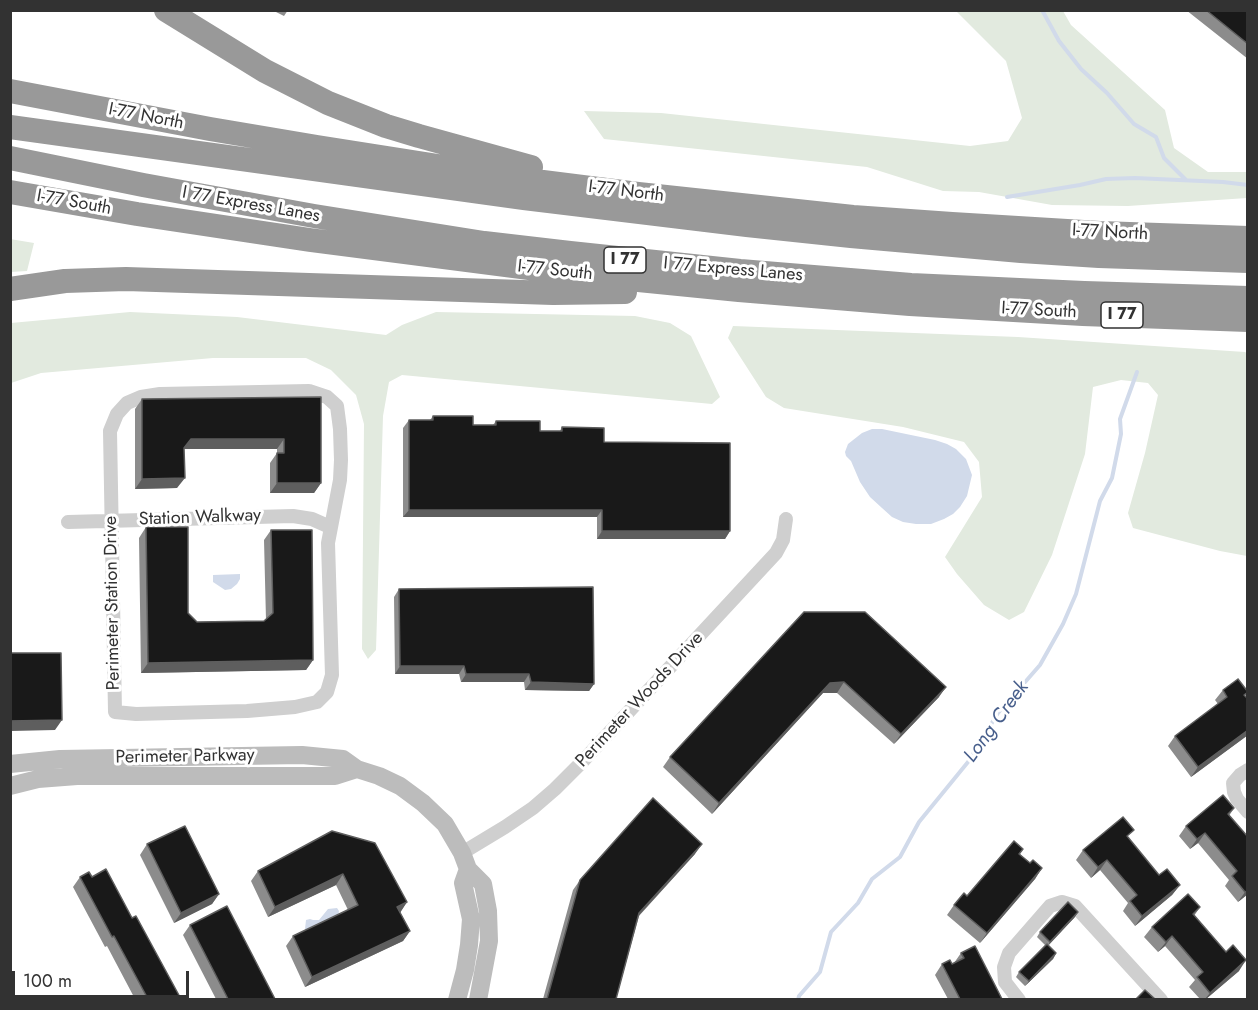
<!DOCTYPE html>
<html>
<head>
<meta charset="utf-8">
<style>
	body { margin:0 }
	#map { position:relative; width:1258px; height:1010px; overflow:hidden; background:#fff; font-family:Jost,sans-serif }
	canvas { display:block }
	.frame { position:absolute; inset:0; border:12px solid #323232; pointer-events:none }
	.scale { position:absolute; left:12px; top:971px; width:177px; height:27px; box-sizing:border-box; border:3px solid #323232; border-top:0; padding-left:8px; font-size:18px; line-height:21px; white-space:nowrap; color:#323232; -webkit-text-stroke:4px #fff; paint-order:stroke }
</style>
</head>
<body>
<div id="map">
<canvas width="1258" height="1010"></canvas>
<div class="frame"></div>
<div class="scale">100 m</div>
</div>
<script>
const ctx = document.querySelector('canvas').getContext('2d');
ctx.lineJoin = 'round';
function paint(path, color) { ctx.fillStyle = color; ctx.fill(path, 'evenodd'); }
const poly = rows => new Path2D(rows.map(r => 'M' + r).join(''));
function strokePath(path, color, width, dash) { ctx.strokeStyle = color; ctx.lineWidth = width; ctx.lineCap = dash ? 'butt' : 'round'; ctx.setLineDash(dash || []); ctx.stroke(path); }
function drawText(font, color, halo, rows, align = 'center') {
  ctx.font = font + ' Jost,sans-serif'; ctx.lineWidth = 6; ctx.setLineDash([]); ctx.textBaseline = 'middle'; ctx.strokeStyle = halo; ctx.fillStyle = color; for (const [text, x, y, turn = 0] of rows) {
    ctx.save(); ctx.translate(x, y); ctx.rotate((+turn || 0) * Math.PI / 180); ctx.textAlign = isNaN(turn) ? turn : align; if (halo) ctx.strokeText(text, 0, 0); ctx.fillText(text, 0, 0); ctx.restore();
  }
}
paint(poly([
	[956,11,1063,11,1071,25,1165,110,1174,148,1208,172,1247,172,1247,198,1128,206,1052,205,979,192,943,191,867,167,604,139,584,111,661,113,970,146,1008,141,1022,118,1006,61],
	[10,239,34,243,27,271,11,272],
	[130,312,237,317,386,335,402,325,436,312,635,316,670,323,691,336,720,397,712,404,402,375,389,382,383,416,376,650,368,659,362,649,364,424,356,395,331,370,306,358,213,358,41,373,11,383,11,323],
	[733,326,1018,337,1245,352,1248,354,1247,556,1220,551,1133,528,1128,513,1145,453,1158,395,1148,383,1121,380,1093,387,1085,454,1052,555,1024,612,1009,620,984,605,957,574,945,557,982,497,979,462,964,442,903,427,784,408,766,397,728,338]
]), '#e2eadf');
paint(poly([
	[872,429,882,429,935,440,947,444,956,449,966,459,972,475,967,496,960,507,953,514,944,519,931,524,916,524,903,522,892,517,882,508,870,497,860,482,851,461,846,456,845,452,848,444,862,433],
	[240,574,240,579,237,584,231,589,225,590,213,582,213,575],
	[337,908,339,911,338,916,308,930,305,929,306,920,310,919,313,920,319,920,328,909]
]), '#d1daea');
strokePath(poly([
	[1042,10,1059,41,1081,69,1107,93,1134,124,1156,137,1164,158,1186,180],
	[1007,197,1080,185,1106,179,1135,178,1223,182,1248,185],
	[798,1000,799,996,820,972,831,932,858,903,872,879,900,857,919,822,968,762,998,713,1040,665,1063,624,1076,594,1100,501,1112,478,1121,434,1120,419,1137,372]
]), '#d1daea', 4);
strokePath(poly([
	[309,391,327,397,337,406,340,429,341,460,340,480,328,543,332,675,327,692,317,702,295,707,247,711,136,714,115,712,110,431,117,414,127,403,141,397,160,394,309,391],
	[68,522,293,516,312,519,330,527],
	[1248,770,1240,775,1233,783,1234,792,1237,799,1248,812],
	[462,853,505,827,533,808,555,789,582,762,776,553,783,540,786,519],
	[1019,1000,1005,982,1004,967,1009,953,1050,906,1062,902,1075,906,1161,1000]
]), '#cfcfcf', 14);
strokePath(poly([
	[10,764,60,759,302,755,343,759,357,769,379,776,400,786,423,803,445,824,462,853,468,869,483,884,488,911,489,941,478,1000],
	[10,786,38,779,77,776,335,776,357,769],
	[457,1000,465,970,469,945,471,919,463,883,468,869]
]), '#bcbcbc', 18);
strokePath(poly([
	[166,10,265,71,328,103,386,126,419,136,531,167],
	[10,91,210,129,317,147,527,180,638,194,853,217,952,224,1100,233,1248,238],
	[10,127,524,198,747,225,851,236,1021,251,1099,256,1248,261],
	[10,158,143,185,314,216,484,243,570,253,740,271,911,285,1084,293,1248,298],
	[10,192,137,214,310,240,568,273,739,290,910,304,1083,314,1248,320],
	[10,289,65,281,126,279,553,293,625,292]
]), '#999', 24);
paint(poly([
	[272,10,288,10,284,16],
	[1186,10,1248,10,1248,59],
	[321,397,321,483,314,493,270,493,270,463,277,453,277,449,184,449,177,488,135,489,135,409,142,399],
	[433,416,473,425,493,425,496,421,540,431,560,431,562,427,604,442,730,531,725,539,597,539,597,517,403,517,403,428,409,420,430,420],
	[146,527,188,613,197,622,264,621,266,620,264,540,271,530,313,660,306,670,141,673,139,538],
	[399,589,594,684,589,691,525,690,524,682,461,682,459,674,395,674,394,597],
	[804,612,939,697,894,744,837,693,823,693,712,814,663,767,670,757],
	[1223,690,1248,693,1245,696,1248,699,1248,735,1191,777,1168,746,1175,736,1218,704,1215,700],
	[1234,808,1229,816,1248,837,1248,894,1238,902,1225,886,1229,880,1198,843,1190,849,1179,836,1186,826],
	[332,831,407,902,400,912,410,931,403,941,305,987,286,946,293,936,348,910,336,885,268,917,251,881,258,871],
	[1128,838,1159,875,1180,885,1172,895,1135,926,1123,911,1128,903,1100,870,1091,878,1076,860,1083,850],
	[147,844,219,894,212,904,174,923,140,855],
	[1023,849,1020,854,1030,863,1042,868,1035,879,980,943,947,915,954,905,967,896],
	[695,854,639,916,616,999,543,999,573,890,580,880],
	[80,877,92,877,132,918,181,999,135,999,107,946,105,947,73,887],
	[1200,907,1194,916,1239,971,1206,999,1200,999,1189,987,1195,980,1165,946,1158,952,1144,937,1152,927],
	[1075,917,1048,945,1056,954,1053,959,1025,986,1016,977,1019,972,1045,945,1037,937,1040,932],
	[190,925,275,999,216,999,183,935],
	[961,953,1002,999,948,999,935,975,942,964,952,964,954,963]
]), '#8c8c8c');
paint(poly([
	[191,439,284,439,277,449,184,449,184,448],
	[185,478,177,488,135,489,142,479],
	[277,483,321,483,314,493,270,493],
	[409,510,602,510,597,517,403,517],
	[602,531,730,531,725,539,597,539],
	[313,660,306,670,141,673,148,663],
	[400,666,464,666,459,674,395,674],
	[466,674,529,674,524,682,461,682],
	[531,682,594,684,589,691,525,690],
	[844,682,837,693,823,693,712,814,719,803,830,683],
	[946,687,939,697,894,744,901,734],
	[62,720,55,730,10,731,10,721],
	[1248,730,1248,735,1191,777,1198,767],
	[1205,833,1198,843,1190,849,1197,839],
	[702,844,695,854,632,923,639,913],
	[1107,860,1100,870,1091,878,1098,867],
	[1042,868,1035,879,980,943,987,933],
	[343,874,336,885,268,917,275,907],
	[1180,885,1172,895,1135,926,1142,916],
	[1248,890,1248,894,1238,902,1245,892],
	[219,894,212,904,174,923,181,913],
	[407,902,400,913,397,907],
	[1078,912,1075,917,1047,947,1050,942],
	[410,931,403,941,305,987,312,977],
	[1172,936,1165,946,1158,952,1166,942],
	[1056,953,1053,959,1025,986,1029,981],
	[1246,960,1239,971,1206,999,1205,999,1210,993]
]), '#5e5e5e');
const building = poly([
	[1206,10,1248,10,1248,44,1206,10],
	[321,397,321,483,277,483,277,453,284,453,284,439,191,439,184,448,185,478,142,479,142,399,321,397],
	[433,416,473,416,473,425,496,425,496,421,540,421,540,431,562,431,562,427,604,428,604,442,730,443,730,531,602,531,602,510,409,510,409,420,433,420,433,416],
	[146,527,188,527,188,613,197,622,264,621,273,613,271,530,312,530,313,660,148,663,146,527],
	[593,587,594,684,531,682,529,674,466,674,464,666,400,666,399,589,593,587],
	[804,612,865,612,946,687,901,734,844,682,830,683,719,803,670,757,804,612],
	[10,653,61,653,62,720,10,721,10,653],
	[1238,679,1248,692,1244,695,1248,699,1248,730,1198,767,1175,736,1227,697,1223,690,1238,679],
	[1223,795,1234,808,1228,814,1248,837,1248,890,1245,892,1232,876,1237,871,1205,833,1197,839,1186,826,1223,795],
	[653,798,702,844,639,913,616,999,547,999,580,880,653,798],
	[1123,817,1134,830,1127,836,1159,875,1167,869,1180,885,1142,916,1130,901,1137,895,1107,860,1098,867,1083,850,1123,817],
	[185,826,219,894,181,913,147,844,185,826],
	[332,831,375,843,407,902,397,907,410,931,312,977,293,936,358,905,343,874,275,907,258,871,332,831],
	[1014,841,1023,849,1019,854,1030,863,1033,860,1042,868,987,933,954,905,964,893,967,896,1014,841],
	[106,869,132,918,136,916,181,999,148,999,114,936,112,937,80,877,89,872,92,877,106,869],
	[1188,894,1200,907,1193,914,1226,952,1233,945,1246,960,1210,993,1197,977,1203,972,1172,936,1166,942,1152,927,1188,894],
	[1068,902,1078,912,1050,942,1040,932,1068,902],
	[227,906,275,999,228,999,190,925,227,906],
	[1047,944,1056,953,1029,981,1019,972,1047,944],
	[975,946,1002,999,960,999,942,964,950,960,952,964,964,958,961,953,975,946],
	[1145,990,1155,999,1136,999,1145,990]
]);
paint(building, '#191919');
strokePath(building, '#5e5e5e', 1.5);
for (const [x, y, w] of [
	[625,260,42],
	[1122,315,42]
]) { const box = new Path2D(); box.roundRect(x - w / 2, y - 13, w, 26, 4.5); ctx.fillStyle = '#fff'; ctx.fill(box); strokePath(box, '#323232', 1.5); }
drawText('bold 16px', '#323232', null, [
	["I 77",625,260],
	["I 77",1122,315]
]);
drawText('18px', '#323232', '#fff', [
	["I-77 North",146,117,11],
	["I-77 North",626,192,7],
	["I-77 South",74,203,10],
	["I 77 Express Lanes",251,205,10],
	["I-77 North",1110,233,3],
	["I 77 Express Lanes",733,270,5],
	["I-77 South",555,271,6],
	["I-77 South",1039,311,3],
	["Station Walkway",200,518,-2],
	["Perimeter Station Drive",113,603,-91],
	["Perimeter Woods Drive",640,700,-47],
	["Perimeter Parkway",185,757,-1]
]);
drawText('italic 20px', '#485f8c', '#fff', [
	["Long Creek",997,722,-54]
]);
</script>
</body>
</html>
